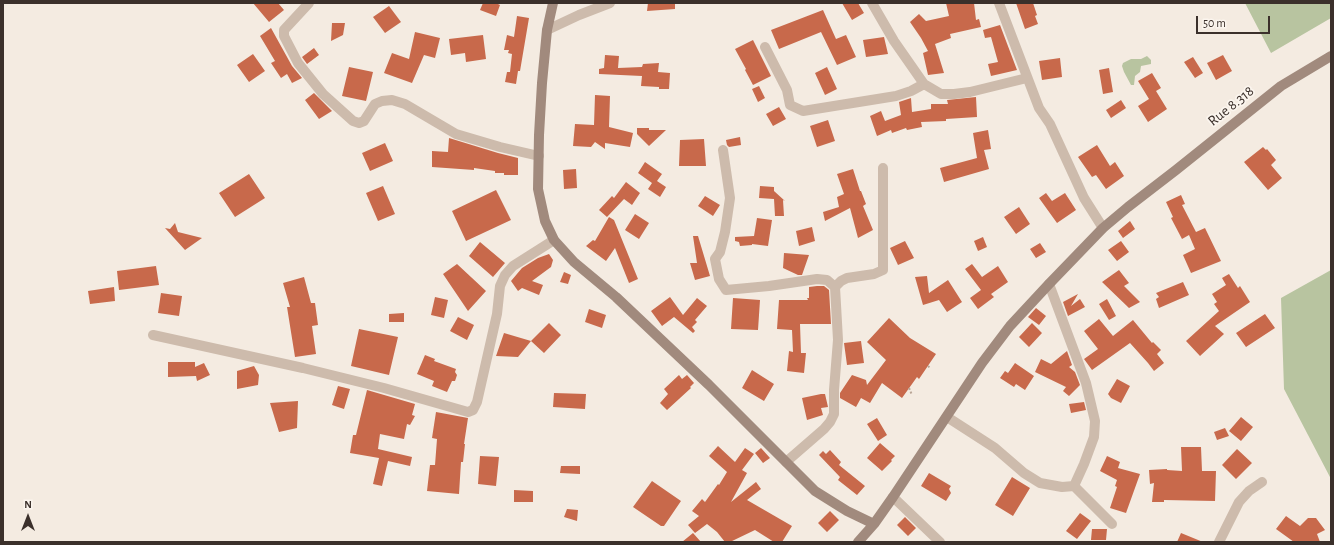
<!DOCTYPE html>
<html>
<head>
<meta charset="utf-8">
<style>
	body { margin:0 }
	#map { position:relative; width:1334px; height:545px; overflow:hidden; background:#f4ebe1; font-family:"Alegreya Sans",sans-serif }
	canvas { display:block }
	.frame { position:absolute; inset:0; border:4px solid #3b302b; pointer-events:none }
	.north { position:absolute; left:8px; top:497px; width:40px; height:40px; -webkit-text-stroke:3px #fbf5ee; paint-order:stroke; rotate:0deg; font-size:11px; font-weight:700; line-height:16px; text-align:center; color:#3b302b }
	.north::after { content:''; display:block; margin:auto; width:14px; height:18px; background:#3b302b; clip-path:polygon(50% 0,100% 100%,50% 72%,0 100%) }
	.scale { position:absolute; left:1196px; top:16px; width:74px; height:18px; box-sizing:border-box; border:2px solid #3b302b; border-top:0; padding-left:5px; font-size:12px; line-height:14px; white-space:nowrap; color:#3b302b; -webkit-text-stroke:3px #fbf5ee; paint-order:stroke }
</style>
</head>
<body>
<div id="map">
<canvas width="1334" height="545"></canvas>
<div class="frame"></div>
<div class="north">N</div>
<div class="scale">50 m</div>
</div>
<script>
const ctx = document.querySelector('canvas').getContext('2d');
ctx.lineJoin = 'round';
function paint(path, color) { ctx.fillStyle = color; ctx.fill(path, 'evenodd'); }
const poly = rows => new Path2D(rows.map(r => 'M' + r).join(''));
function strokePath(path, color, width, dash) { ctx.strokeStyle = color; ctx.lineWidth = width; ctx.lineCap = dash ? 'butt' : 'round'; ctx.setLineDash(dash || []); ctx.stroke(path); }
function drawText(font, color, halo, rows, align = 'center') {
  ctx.font = font + ' "Alegreya Sans",sans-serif'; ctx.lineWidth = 3.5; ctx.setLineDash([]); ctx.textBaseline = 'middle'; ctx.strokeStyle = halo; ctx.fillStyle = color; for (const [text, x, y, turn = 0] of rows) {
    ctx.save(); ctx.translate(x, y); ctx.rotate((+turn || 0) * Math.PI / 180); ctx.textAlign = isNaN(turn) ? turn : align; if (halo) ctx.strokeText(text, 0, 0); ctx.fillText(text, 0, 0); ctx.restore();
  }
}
paint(poly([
	[1245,3,1331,3,1331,18,1271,53],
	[1147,56,1151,60,1151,64,1141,66,1140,72,1135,76,1134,85,1131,85,1124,72,1122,66,1123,63,1131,59,1141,59],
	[1331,270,1331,479,1284,389,1281,298]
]), '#b8c4a0');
paint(poly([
	[253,3,278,3,284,10,269,22],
	[483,3,496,3,500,5,496,16,480,10],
	[648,3,675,3,675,9,647,11],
	[842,3,858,3,864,13,852,20],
	[946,3,974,3,976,20,979,19,981,27,950,34,951,38,935,44,944,73,928,75,923,53,928,51,921,38,910,22,919,14,926,21,949,16],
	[1016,3,1033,3,1037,15,1035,16,1038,24,1025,29],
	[389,6,401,22,385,33,373,17],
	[823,10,836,39,846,35,856,57,837,65,821,32,779,49,771,30],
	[517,16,529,18,520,71,518,71,516,84,505,82,507,72,510,72,512,54,508,53,509,50,504,50,507,35,514,37],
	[332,23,345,23,343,35,331,41],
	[1000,25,1017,70,991,76,988,64,998,62,991,37,985,38,983,30],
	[271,28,292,66,302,78,292,83,287,74,281,78,271,63,275,61,260,36],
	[415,32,440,38,435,58,424,55,412,83,384,73,392,53,409,59],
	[483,35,486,59,466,62,465,53,451,55,449,39],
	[884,37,888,54,866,57,863,40],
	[753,40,771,76,753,85,745,70,746,69,735,49],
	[314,48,319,55,307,64,302,57],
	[253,54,265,71,249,82,237,65],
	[605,55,619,56,618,68,642,67,643,64,659,63,658,72,670,73,669,89,659,89,659,87,641,86,642,76,599,74,599,69,604,68],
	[1223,55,1232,71,1216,80,1207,63],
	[1193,57,1203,73,1195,78,1184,62],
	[1060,58,1062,77,1042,80,1039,61],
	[349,67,373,72,366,101,342,96],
	[827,67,837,89,825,95,815,73],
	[1109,68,1113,92,1103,94,1099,70],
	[1152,73,1161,88,1156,91,1167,109,1148,122,1138,106,1149,99,1138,81],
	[759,86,765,98,758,102,752,89],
	[314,93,332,111,319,119,305,100],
	[595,95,610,96,609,127,633,133,630,147,605,143,605,149,595,142,591,147,573,146,575,124,594,125],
	[976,97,977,117,946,119,946,121,921,122,922,127,907,130,906,128,892,133,891,130,877,136,870,116,881,111,885,121,901,115,899,102,911,98,912,112,931,109,931,104,948,104,947,100],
	[1121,100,1126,108,1111,118,1106,110],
	[779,107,786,119,773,126,766,114],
	[828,120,835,141,817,147,810,126],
	[637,128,649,128,649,130,666,130,649,146,637,134],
	[988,130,991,149,984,150,989,169,944,182,940,168,977,158,973,133],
	[740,137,741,145,729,147,727,145,726,140],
	[449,138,498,153,518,158,518,175,504,175,504,173,495,173,495,171,474,168,474,170,432,167,432,151,448,152],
	[704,139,706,166,679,166,680,140],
	[385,143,393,161,370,171,362,153],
	[1097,145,1110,166,1115,162,1124,176,1106,189,1096,175,1092,177,1078,157],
	[1263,147,1266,150,1267,149,1276,160,1271,165,1282,178,1268,190,1244,162],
	[645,162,662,174,657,181,666,187,660,197,648,189,652,183,638,173],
	[576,169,577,188,564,189,563,170],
	[853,169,860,191,861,191,866,204,863,206,873,230,858,238,850,208,825,221,823,212,839,207,837,197,844,194,837,174],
	[249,174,265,198,235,217,219,193],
	[626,182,640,193,632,205,624,199,607,217,599,210,612,196,614,198],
	[383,186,395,214,378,221,366,193],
	[760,186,774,187,774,191,785,201,783,200,784,216,775,216,774,199,759,198],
	[496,190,511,220,466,241,452,211],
	[1046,193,1052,201,1065,193,1076,210,1057,223,1039,198],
	[1181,195,1185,204,1182,205,1196,232,1205,228,1221,261,1191,273,1183,255,1195,249,1189,235,1182,239,1171,218,1173,217,1166,202],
	[705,196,720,205,713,216,698,206],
	[1019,207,1030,224,1016,234,1004,217],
	[635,214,649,223,639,239,625,230],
	[609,217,614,220,638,279,629,283,615,248,606,261,586,246,593,240,595,241],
	[757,218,772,220,768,246,752,244,752,245,740,246,739,242,735,241,735,237,754,236],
	[1130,221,1135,229,1123,238,1118,231],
	[175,223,178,232,202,238,185,250,165,228,170,229],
	[812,227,815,241,799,246,796,231],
	[693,236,698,236,710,276,695,280,690,263,697,263],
	[983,237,987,247,978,251,974,241],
	[905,241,914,258,898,265,890,248],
	[1121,241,1129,252,1117,261,1108,250],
	[480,242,505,263,493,277,469,256],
	[1040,243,1046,252,1036,258,1030,249],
	[784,253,809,255,802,275,798,275,783,268],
	[549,254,553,260,551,267,532,281,543,285,539,295,522,288,518,291,511,281,522,268,538,258],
	[457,264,486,291,468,311,443,274],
	[972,264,982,277,998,266,1008,282,991,294,994,297,978,309,970,298,981,290,965,269],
	[156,266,159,285,119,290,117,271],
	[1119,270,1129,283,1124,286,1140,302,1129,308,1102,282],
	[564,272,571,275,568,284,560,282],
	[1229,274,1238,288,1240,286,1250,302,1215,326,1224,334,1200,356,1186,341,1219,311,1214,304,1217,302,1212,294,1226,285,1222,278],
	[927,276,929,293,948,280,962,302,947,312,939,300,923,305,915,277],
	[304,277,311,303,315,303,318,325,312,326,316,354,295,357,287,307,290,307,283,283],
	[1183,282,1189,295,1159,308,1156,299,1159,297,1156,293],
	[817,286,824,286,829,290,831,324,800,324,801,353,806,353,804,373,787,371,789,351,793,352,792,330,777,329,779,300,808,300,807,298,809,298,809,287],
	[114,287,115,301,90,304,88,291],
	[161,293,182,296,179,316,158,313],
	[1078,294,1071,306,1080,299,1085,307,1068,316,1063,302],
	[435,297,448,300,444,318,431,315],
	[670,297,683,315,697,298,707,306,695,320,697,322,692,327,695,331,693,333,674,317,662,326,651,311],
	[733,298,760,300,758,330,731,329],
	[1107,299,1116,316,1109,320,1099,304],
	[1036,308,1046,316,1039,325,1028,317],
	[589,309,606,315,602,328,585,322],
	[404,313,404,322,389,322,389,314],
	[1265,314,1275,328,1246,347,1236,333],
	[458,317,474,325,467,340,450,331],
	[889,318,910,338,936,354,919,379,917,377,902,398,882,383,870,403,861,398,856,407,840,398,840,393,852,375,866,380,867,385,886,360,867,342],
	[1099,319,1113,336,1133,320,1152,343,1153,342,1161,350,1157,354,1164,363,1154,371,1148,363,1130,343,1092,370,1084,359,1098,349,1084,331],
	[549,323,561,335,544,353,531,341],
	[1032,323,1042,333,1029,347,1019,337],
	[359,329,398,337,389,375,351,366],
	[504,333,531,341,518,357,496,356],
	[861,341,864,363,847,365,844,343],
	[1067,351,1072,365,1069,367,1075,372,1080,385,1069,396,1063,391,1066,387,1035,372,1041,359,1051,364],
	[425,355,435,359,434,361,456,369,455,372,457,375,455,381,452,381,447,392,432,386,434,381,417,374],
	[168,362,195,362,195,367,204,363,210,375,197,381,196,376,168,377],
	[1015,363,1034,376,1025,390,1016,384,1014,387,1000,378,1005,371,1008,373],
	[254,366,259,375,258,385,237,389,237,371],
	[752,370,774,384,764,401,742,388],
	[679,375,682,379,687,375,694,383,690,387,691,388,667,410,660,403,668,394,664,389],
	[1117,379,1130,386,1121,403,1111,398,1108,394],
	[338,386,350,389,344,409,332,405],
	[367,390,415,404,412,415,415,416,410,425,407,424,404,439,380,434,378,449,412,457,410,466,388,461,382,486,373,484,379,458,350,453,353,435,356,435],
	[554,393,586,394,585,409,553,407],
	[821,394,825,394,828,407,821,408,823,415,807,420,802,398],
	[298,401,297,428,279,432,270,403],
	[1084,402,1086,410,1071,413,1069,404],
	[436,412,468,418,464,444,465,444,463,462,461,462,459,494,427,491,430,465,435,465,437,439,432,438],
	[1241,417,1253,427,1241,441,1229,431],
	[877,418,887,435,878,441,867,424],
	[1225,428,1229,436,1217,440,1214,432],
	[880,443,895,456,891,460,892,461,882,471,867,458],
	[718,446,735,462,745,448,754,454,742,470,747,473,731,502,756,482,761,489,747,500,792,526,782,542,774,542,755,530,730,542,725,542,717,532,707,524,695,533,688,525,699,516,692,511,702,499,705,502,718,484,719,485,727,472,709,456],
	[1181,447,1201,447,1202,471,1216,471,1215,501,1164,500,1164,502,1152,502,1154,483,1150,484,1149,470,1167,469,1167,470,1182,471],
	[761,448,770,458,763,463,755,453],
	[1237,449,1252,463,1236,479,1222,465],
	[830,450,841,462,839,465,865,486,857,495,838,480,840,477,819,455,823,451,826,454],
	[480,456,499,457,496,486,478,484],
	[1107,456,1120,462,1118,468,1140,474,1126,513,1110,508,1117,487,1115,486,1117,480,1100,471],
	[561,466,580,466,580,474,560,473],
	[929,473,951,486,949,489,951,493,946,501,921,486],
	[1012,477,1030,488,1013,516,995,505],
	[652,481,681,501,664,526,661,526,633,507],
	[514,490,533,491,533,502,514,502],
	[567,509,578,510,577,521,564,517],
	[830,511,839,520,827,532,818,523],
	[1080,513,1091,521,1077,539,1066,531],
	[1286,516,1300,526,1308,518,1316,518,1325,530,1317,534,1320,542,1294,542,1276,529],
	[905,517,916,528,908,536,897,525],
	[1092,529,1107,529,1106,540,1091,540],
	[693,533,701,542,682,542],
	[1181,533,1203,542,1177,542]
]), '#c8694b');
strokePath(poly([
	[928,366,930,368],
	[909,388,912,395]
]), '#b9a596', 2, [2, 2]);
strokePath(poly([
	[309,3,284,30,284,36,298,63,323,94,353,121,359,123,364,121,375,104,382,101,392,100,405,104,456,134,500,147,539,156],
	[872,3,894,41,924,84],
	[999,3,1039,108,1050,124,1084,198,1103,228],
	[547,30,579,15,610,3],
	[765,47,787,90,790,105,803,111,896,96,911,91,924,84,941,94,954,94,970,92,1027,78],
	[723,150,730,198,725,232,720,252,715,259,719,279,726,290,769,286,817,279,827,280,835,287],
	[1049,284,1086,383,1095,421,1094,437,1084,464,1074,486],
	[153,335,303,368,384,388,468,412,473,410,477,402,497,314,500,286,505,275,513,266,554,240],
	[947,417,995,448,1024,473,1040,483,1062,487,1074,486,1112,524],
	[786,462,824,429,830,422,834,414,834,390,838,340,835,287,841,281,847,278,874,274,883,270,883,168],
	[893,497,940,542],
	[1219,542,1239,502,1249,491,1262,482]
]), '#cdbbac', 10);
strokePath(poly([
	[553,3,547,30,542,83,539,135,538,189,545,221,554,240,574,262,616,297,709,385,815,491,847,511,874,524],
	[858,542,874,524,893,497,982,363,1010,326,1049,284,1103,228,1128,207,1176,170,1281,86,1331,56]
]), '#a18a7d', 10);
drawText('15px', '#3b302b', '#fbf5ee', [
	["Rue 8.318",1231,106,-39]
]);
</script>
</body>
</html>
